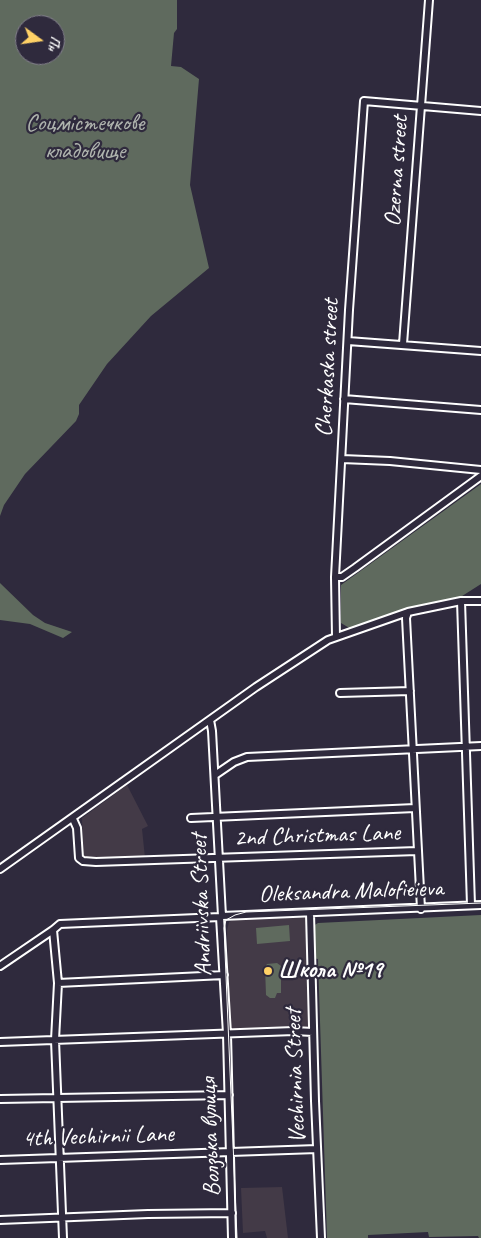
<!DOCTYPE html>
<html>
<head>
<meta charset="utf-8">
<style>
	body { margin:0 }
	#map { position:relative; width:481px; height:1238px; overflow:hidden; background:#2f2a3d; font-family:Caveat,sans-serif }
	canvas { display:block }
	.north { position:absolute; left:15px; top:15px; width:50px; height:50px; box-sizing:border-box; background:#2f2a3d; border:1px solid #827f8b; border-radius:50%; rotate:104deg; font-size:14px; font-weight:700; line-height:20px; text-align:center; color:#fff }
	.north::after { content:''; display:block; margin:auto; width:18px; height:22px; background:#ffd166; clip-path:polygon(50% 0,100% 100%,50% 72%,0 100%) }
</style>
</head>
<body>
<div id="map">
<canvas width="481" height="1238"></canvas>
<div class="north">Пн</div>
</div>
<script>
const ctx = document.querySelector('canvas').getContext('2d');
ctx.lineJoin = 'round';
function paint(path, color) { ctx.fillStyle = color; ctx.fill(path, 'evenodd'); }
const poly = rows => new Path2D(rows.map(r => 'M' + r).join(''));
function strokePath(path, color, width, dash) { ctx.strokeStyle = color; ctx.lineWidth = width; ctx.lineCap = dash ? 'butt' : 'round'; ctx.setLineDash(dash || []); ctx.stroke(path); }
function drawText(font, color, halo, rows, align = 'center') {
  ctx.font = font + ' Caveat,sans-serif'; ctx.lineWidth = 4.5; ctx.setLineDash([]); ctx.textBaseline = 'middle'; ctx.strokeStyle = halo; ctx.fillStyle = color; for (const [text, x, y, turn = 0] of rows) {
    ctx.save(); ctx.translate(x, y); ctx.rotate((+turn || 0) * Math.PI / 180); ctx.textAlign = isNaN(turn) ? turn : align; if (halo) ctx.strokeText(text, 0, 0); ctx.fillText(text, 0, 0); ctx.restore();
  }
}
paint(poly([
	[127,785,148,826,142,829,145,858,83,859,82,818],
	[306,916,310,1030,230,1032,227,930,229,922,235,919],
	[282,1187,288,1238,267,1238,265,1231,243,1233,241,1188]
]), '#433a47');
paint(poly([
	[0,0,177,0,177,29,174,33,171,66,181,67,199,79,190,185,209,268,151,316,107,364,79,405,79,414,76,421,25,474,4,505,0,516],
	[25,25,55,25,55,55,25,55],
	[481,484,481,584,459,598,423,605,351,629,341,623,341,585],
	[0,583,33,615,45,623,72,632,63,638,30,624,0,620],
	[481,915,481,1238,479,1238,478,1236,429,1237,428,1232,368,1235,368,1238,327,1238,318,959,313,958,313,926,318,923],
	[289,925,290,941,257,944,256,928],
	[277,963,281,966,281,993,277,993,275,998,270,998,266,995,265,967,267,964]
]), '#5f6a5e');
const minor = poly([
	[348,341,481,351],
	[403,344,429,0],
	[344,399,481,410],
	[342,459,390,461,481,470],
	[335,577,342,577,355,568,481,476],
	[461,601,471,905],
	[408,612,406,618,421,909],
	[336,637,335,577,349,310,364,101,481,111],
	[340,693,410,691],
	[210,720,212,731,222,916,220,917,227,1034,232,1238],
	[215,775,234,762,247,757,481,746],
	[191,818,415,808],
	[73,819,77,828,79,858,83,861,96,862,417,851],
	[0,869,256,687,328,640,408,612,461,601,481,601],
	[310,913,315,1101,321,1238],
	[222,916,481,905],
	[53,930,58,983,55,1040,63,1238],
	[0,966,53,930,60,924,220,917],
	[58,983,224,975],
	[0,1042,294,1031,313,1032],
	[0,1099,229,1095],
	[0,1160,317,1149],
	[0,1220,148,1214,232,1213]
]);
strokePath(minor, '#fff', 10);
strokePath(minor, '#2f2a3d', 6);
strokePath(poly([
	[237,1238,224,928,226,920,235,915,246,912,481,903]
]), '#fff', 1);
for (const [x, y, r, color] of [
	[268,971,5,"#ffd166"]
]) { const dot = new Path2D(); dot.arc(x, y, r, 0, 2 * Math.PI); ctx.fillStyle = color; ctx.fill(dot); strokePath(dot, '#2f2a3d', 2); }
drawText('24px', '#afb4ae', '#2f2a3d', [
	["Соцмістечкове",85,124],
	["кладовище",85,152]
]);
drawText('24px', '#fff', '#2f2a3d', [
	["Ozerna street",397,171,-86],
	["Cherkaska street",328,368,-87],
	["2nd Christmas Lane",317,836,-2],
	["Oleksandra Malofieieva",351,892,-2],
	["Andriivska Street",202,905,-92],
	["Vechirnia Street",296,1076,-92],
	["4th Vechirnii Lane",98,1137,-2],
	["Волзька вулиця",211,1137,-92]
]);
drawText('bold 24px', '#fff', '#2f2a3d', [
	["Школа №19",278,971]
], 'left');
</script>
</body>
</html>
